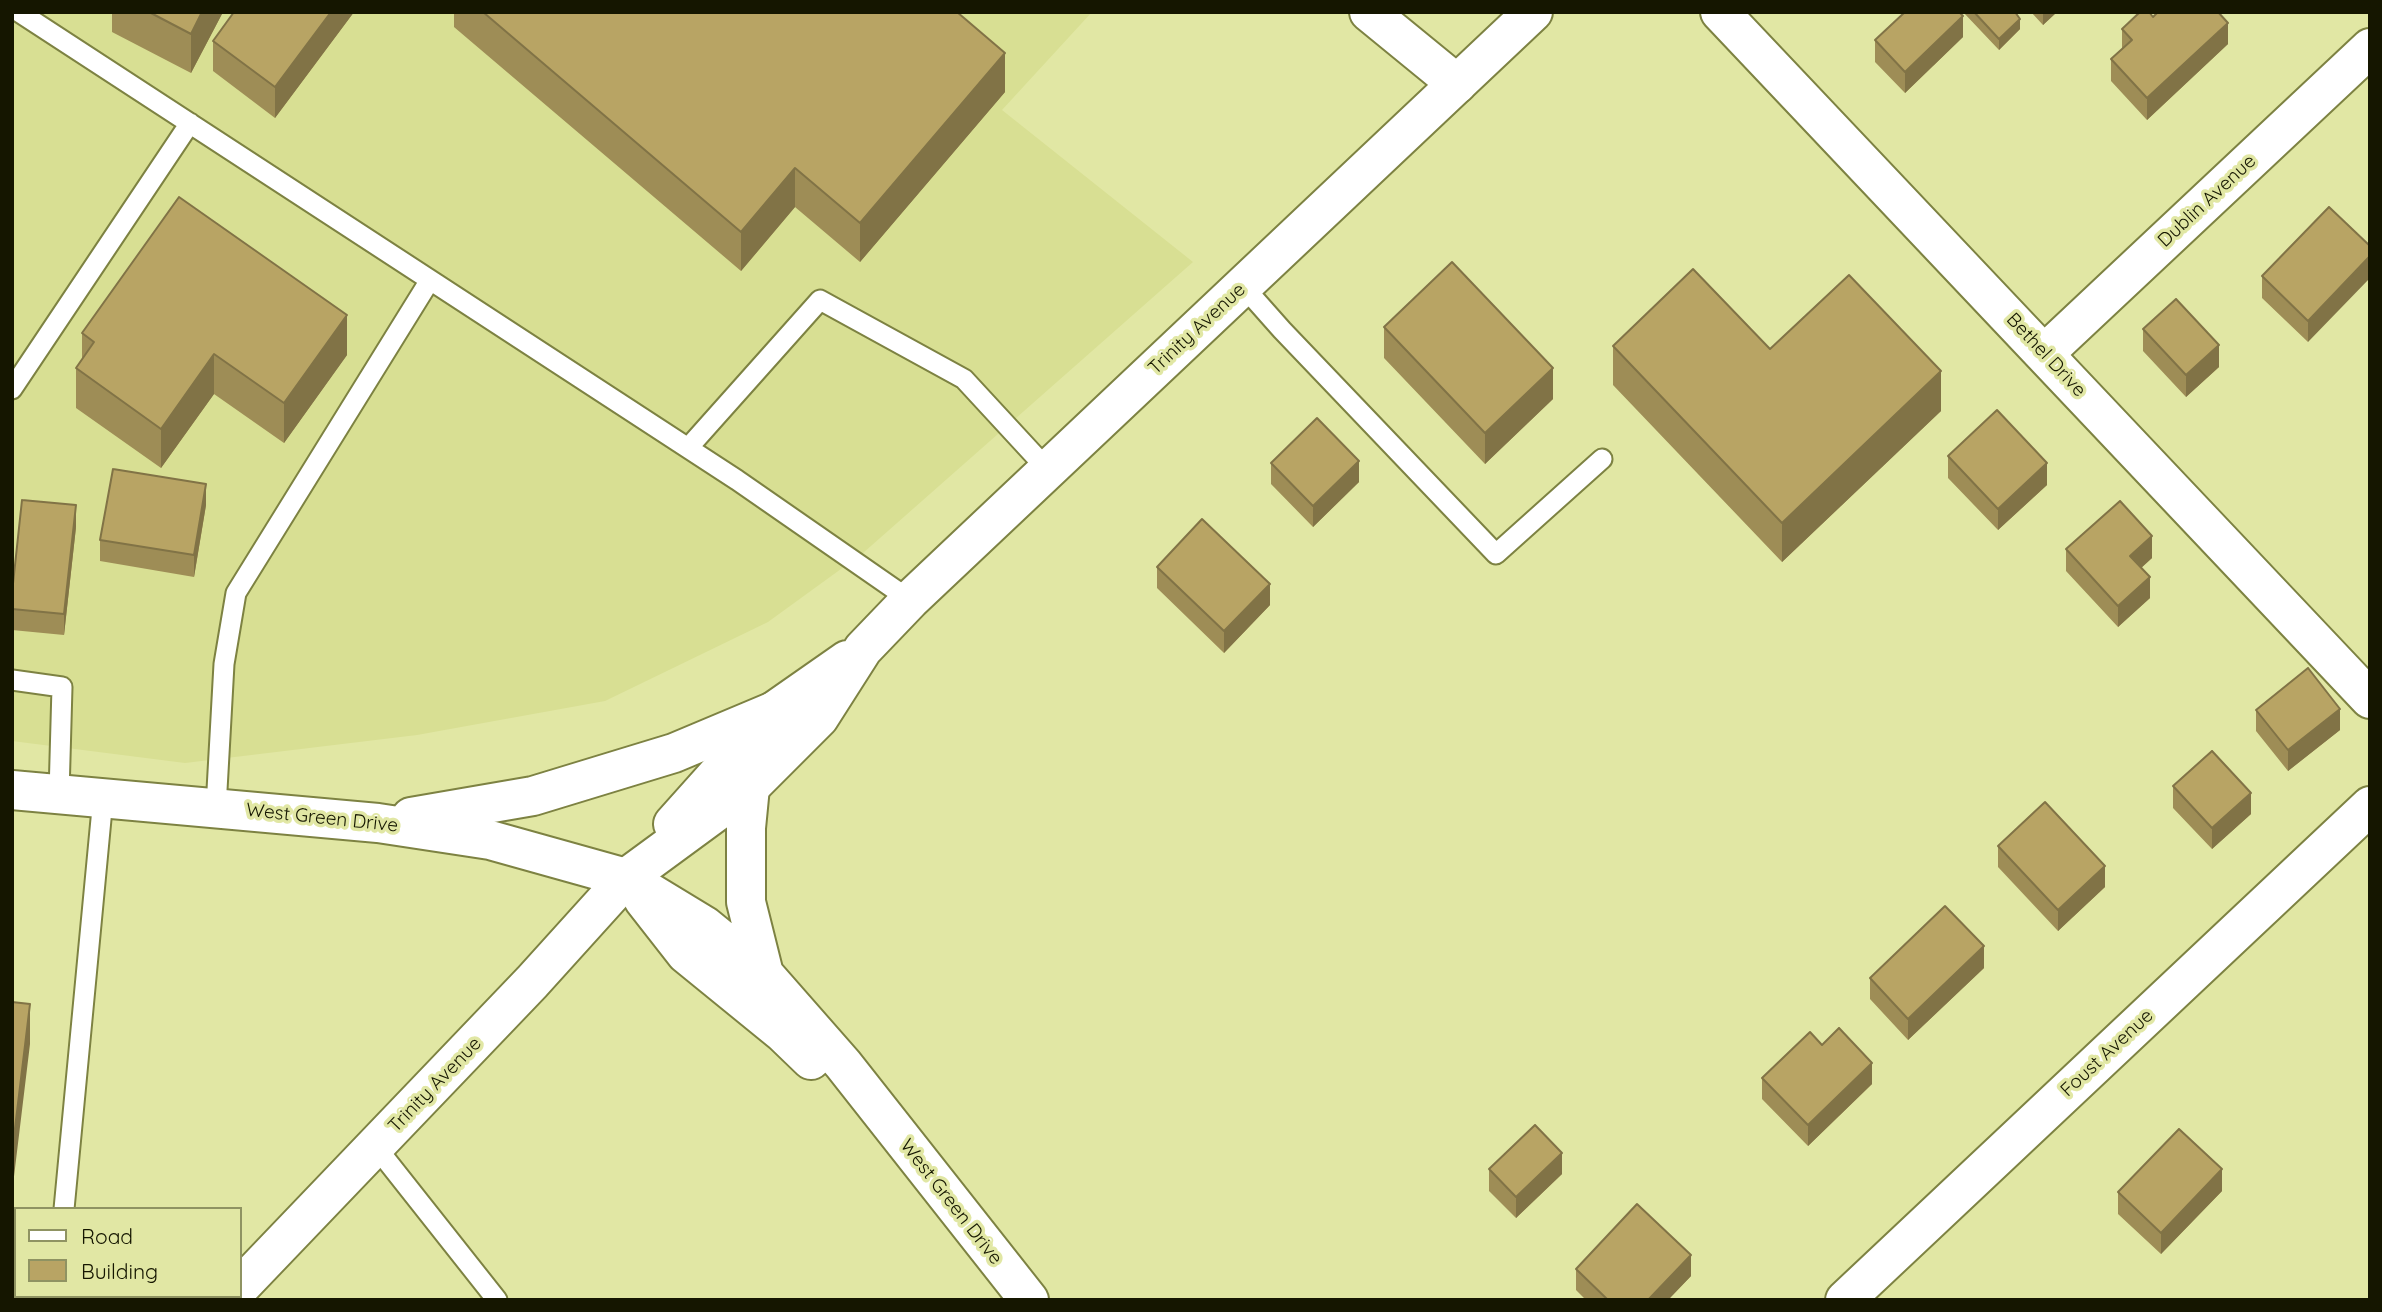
<!DOCTYPE html>
<html>
<head>
<meta charset="utf-8">
<style>
	body { margin:0 }
	#map { position:relative; width:2382px; height:1312px; overflow:hidden; background:#e1e7a4; font-family:Quicksand,sans-serif }
	canvas { display:block }
	.frame { position:absolute; inset:0; border:14px solid #151600; pointer-events:none }
	.legend { position:absolute; left:14px; top:1207px; width:228px; height:91px; box-sizing:border-box; background:#e1e7a4; border:2px solid #8f9362; margin:0; padding:9px 12px; list-style:none; font-size:21px; color:#151600 }
	.legend li { display:flex; align-items:center; gap:14px; height:35px }
	.legend b { width:35px; border:2px solid #8f9362 }
</style>
</head>
<body>
<div id="map">
<canvas width="2382" height="1312"></canvas>
<div class="frame"></div>
<ul class="legend">
<li><b style="height:9px;background:#fff"></b>Road</li>
<li><b style="height:19px;background:#b8a464"></b>Building</li>
</ul>
</div>
<script>
const ctx = document.querySelector('canvas').getContext('2d');
ctx.lineJoin = 'round';
function paint(path, color) { ctx.fillStyle = color; ctx.fill(path, 'evenodd'); }
const poly = rows => new Path2D(rows.map(r => 'M' + r).join(''));
function strokePath(path, color, width, dash) { ctx.strokeStyle = color; ctx.lineWidth = width; ctx.lineCap = dash ? 'butt' : 'round'; ctx.setLineDash(dash || []); ctx.stroke(path); }
function drawText(font, color, halo, rows, align = 'center') {
  ctx.font = font + ' Quicksand,sans-serif'; ctx.lineWidth = 7; ctx.setLineDash([]); ctx.textBaseline = 'middle'; ctx.strokeStyle = halo; ctx.fillStyle = color; for (const [text, x, y, turn = 0] of rows) {
    ctx.save(); ctx.translate(x, y); ctx.rotate((+turn || 0) * Math.PI / 180); ctx.textAlign = isNaN(turn) ? turn : align; if (halo) ctx.strokeText(text, 0, 0); ctx.fillText(text, 0, 0); ctx.restore();
  }
}
paint(poly([
	[12,12,1092,12,1002,110,1193,262,863,553,768,622,605,701,417,735,185,763,12,741]
]), '#d8df93');
const service = poly([
	[19,12,737,480,910,600],
	[1243,286,1282,330,1496,554,1602,459],
	[12,389,190,123],
	[688,448,820,300,964,379,1048,470],
	[12,680,62,687,59,794],
	[216,808,224,664,236,593,430,280],
	[376,1147,497,1300],
	[64,1209,103,798],
	[55,1300,55,1296]
]);
const minor = poly([
	[1369,12,1457,84],
	[1720,12,2370,699],
	[2044,354,2370,48],
	[240,1287,532,982,626,878],
	[1845,1300,2370,806]
]);
const tertiary = poly([
	[673,824,774,711,847,660],
	[626,878,750,787,819,718,863,649,910,600,1533,12]
]);
const secondary = poly([
	[750,787,746,828,746,902,764,974],
	[12,790,378,823,490,840,626,878,705,926,764,974,843,1064,1029,1300],
	[411,817,533,796,674,753,774,711],
	[643,899,686,954,783,1033,811,1060]
]);
strokePath(service, '#7d8242', 23);
strokePath(minor, '#7d8242', 42);
strokePath(tertiary, '#7d8242', 42);
strokePath(secondary, '#7d8242', 42);
strokePath(service, '#fff', 19);
strokePath(minor, '#fff', 38);
strokePath(tertiary, '#fff', 38);
strokePath(secondary, '#fff', 38);
paint(poly([
	[112,12,223,12,191,73,112,32],
	[354,12,275,118,213,71,213,41],
	[454,12,957,12,1005,92,860,262,795,207,741,271,454,27],
	[1963,12,2015,12,2020,29,1999,50],
	[2031,12,2057,12,2043,25],
	[2153,17,2228,44,2147,120,2111,81,2111,59,2122,49,2122,29],
	[1963,37,1905,93,1875,62,1875,40],
	[2329,207,2308,342,2262,298,2262,276],
	[1384,327,1553,399,1485,464,1384,358],
	[2143,329,2219,367,2186,397,2143,351],
	[82,333,347,355,284,443,214,394,161,468,76,408,76,368,82,359],
	[1613,346,1770,349,1941,411,1782,562,1613,385],
	[1948,456,2047,485,1998,530,1948,478],
	[1271,463,1359,482,1313,527,1271,484],
	[206,505,194,577,100,561,100,540],
	[76,527,64,635,12,630,12,593],
	[2066,549,2152,558,2141,568,2150,598,2118,627,2066,571],
	[1157,567,1270,605,1224,653,1157,588],
	[2256,710,2340,730,2288,771,2256,731],
	[2173,786,2251,814,2212,849,2173,808],
	[1998,846,2105,887,2058,931,1998,867],
	[1984,968,1908,1040,1870,999,1870,978],
	[1822,1045,1872,1084,1808,1146,1762,1099,1762,1078],
	[1489,1169,1562,1174,1516,1218,1489,1191],
	[2222,1191,2161,1254,2118,1214,2118,1192],
	[1576,1269,1691,1276,1668,1300,1586,1300,1576,1290]
]), '#9e8d56');
paint(poly([
	[202,12,223,12,191,73,191,34],
	[331,12,354,12,275,118,275,87],
	[2045,12,2057,12,2043,25,2043,14],
	[1963,16,1963,37,1905,93,1905,72],
	[2020,19,2020,29,1999,50,1999,39],
	[2228,23,2228,44,2147,120,2147,98],
	[1005,53,1005,92,860,262,860,223],
	[795,168,795,207,741,271,741,232],
	[2370,256,2370,278,2308,342,2308,321],
	[347,315,347,355,284,443,284,403],
	[2219,345,2219,367,2186,397,2186,375],
	[214,354,214,394,161,468,161,429],
	[1553,368,1553,399,1485,464,1485,433],
	[1941,371,1941,411,1782,562,1782,523],
	[1359,461,1359,482,1313,527,1313,506],
	[2047,463,2047,485,1998,530,1998,509],
	[206,484,206,505,194,577,194,555],
	[76,505,76,527,64,635,64,614],
	[2152,536,2152,558,2130,578,2130,556],
	[2150,577,2150,598,2118,627,2118,606],
	[1270,584,1270,605,1224,653,1224,631],
	[2340,709,2340,730,2288,771,2288,750],
	[2251,793,2251,814,2212,849,2212,828],
	[2105,866,2105,887,2058,931,2058,910],
	[1984,946,1984,968,1908,1040,1908,1019],
	[30,1004,30,1044,12,1193,12,1153],
	[1872,1063,1872,1084,1808,1146,1808,1125],
	[1562,1153,1562,1174,1516,1218,1516,1197],
	[2222,1169,2222,1191,2161,1254,2161,1233],
	[1691,1255,1691,1276,1668,1300,1648,1300]
]), '#817346');
const building = poly([
	[149,12,202,12,191,34,149,12],
	[234,12,331,12,275,87,213,41,234,12],
	[483,12,957,12,1005,53,860,223,795,168,741,232,483,12],
	[1905,12,1959,12,1963,16,1905,72,1875,40,1905,12],
	[1974,12,2015,12,2020,19,1999,39,1974,12],
	[2140,12,2149,12,2153,17,2158,12,2218,12,2228,23,2147,98,2111,59,2132,40,2122,29,2140,12],
	[179,197,347,315,284,403,214,354,161,429,76,368,94,342,82,333,179,197],
	[2329,207,2370,246,2370,256,2308,321,2262,276,2329,207],
	[1452,262,1553,368,1485,433,1384,327,1452,262],
	[1693,269,1770,349,1849,275,1941,371,1782,523,1613,346,1693,269],
	[2176,299,2219,345,2186,375,2143,329,2176,299],
	[1997,410,2047,463,1998,509,1948,456,1997,410],
	[1317,418,1359,461,1313,506,1271,463,1317,418],
	[113,469,206,484,194,555,100,540,113,469],
	[22,500,76,505,64,614,12,609,12,593,22,500],
	[2120,501,2152,536,2130,556,2150,577,2118,606,2066,549,2120,501],
	[1202,519,1270,584,1224,631,1157,567,1202,519],
	[2308,668,2340,709,2288,750,2256,710,2308,668],
	[2212,751,2251,793,2212,828,2173,786,2212,751],
	[2045,802,2105,866,2058,910,1998,846,2045,802],
	[1945,906,1984,946,1908,1019,1870,978,1945,906],
	[12,1002,30,1004,12,1153,12,1002],
	[1839,1028,1872,1063,1808,1125,1762,1078,1810,1032,1822,1045,1839,1028],
	[1535,1125,1562,1153,1516,1197,1489,1169,1535,1125],
	[2179,1129,2222,1169,2161,1233,2118,1192,2179,1129],
	[1637,1204,1691,1255,1648,1300,1608,1300,1576,1269,1637,1204]
]);
paint(building, '#b8a464');
strokePath(building, '#817346', 2);
drawText('19px', '#151600', '#e1e7a4', [
	["Dublin Avenue",2207,201,-43],
	["Trinity Avenue",1197,329,-43],
	["Bethel Drive",2046,355,47],
	["West Green Drive",322,818,6],
	["Foust Avenue",2107,1053,-43],
	["Trinity Avenue",435,1085,-46],
	["West Green Drive",951,1202,52]
]);
</script>
</body>
</html>
